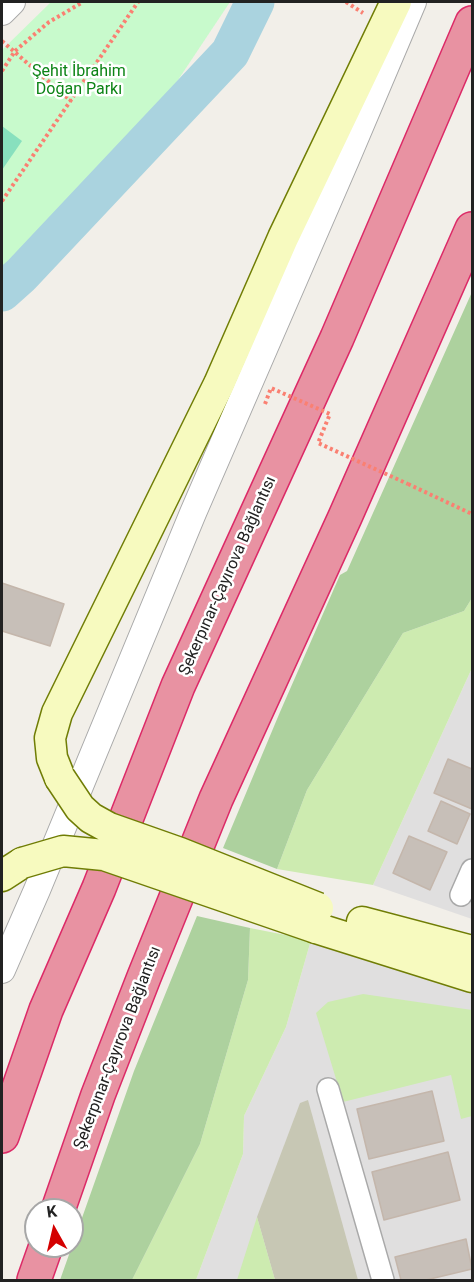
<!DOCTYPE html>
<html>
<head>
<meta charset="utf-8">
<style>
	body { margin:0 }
	#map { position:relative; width:474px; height:1282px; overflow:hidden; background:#f2efe9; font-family:Roboto,sans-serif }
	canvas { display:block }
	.frame { position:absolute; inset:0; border:3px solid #222; pointer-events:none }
	.north { position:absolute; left:24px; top:1198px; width:60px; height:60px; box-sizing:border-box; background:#fff; border:2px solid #a7a7a7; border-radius:50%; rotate:352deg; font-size:16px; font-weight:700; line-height:24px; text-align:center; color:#222 }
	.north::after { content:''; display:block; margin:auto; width:21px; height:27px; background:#d40000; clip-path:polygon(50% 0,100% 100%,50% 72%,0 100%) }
</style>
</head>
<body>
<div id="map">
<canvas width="474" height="1282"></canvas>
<div class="frame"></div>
<div class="north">K</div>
</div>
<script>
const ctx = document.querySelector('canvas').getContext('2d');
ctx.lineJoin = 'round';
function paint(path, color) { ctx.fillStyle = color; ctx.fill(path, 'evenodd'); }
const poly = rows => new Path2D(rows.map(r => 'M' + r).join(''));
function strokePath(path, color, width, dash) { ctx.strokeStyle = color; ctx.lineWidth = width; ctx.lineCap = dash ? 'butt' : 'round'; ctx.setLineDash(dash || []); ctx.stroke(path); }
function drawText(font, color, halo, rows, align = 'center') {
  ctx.font = font + ' Roboto,sans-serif'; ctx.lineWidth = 5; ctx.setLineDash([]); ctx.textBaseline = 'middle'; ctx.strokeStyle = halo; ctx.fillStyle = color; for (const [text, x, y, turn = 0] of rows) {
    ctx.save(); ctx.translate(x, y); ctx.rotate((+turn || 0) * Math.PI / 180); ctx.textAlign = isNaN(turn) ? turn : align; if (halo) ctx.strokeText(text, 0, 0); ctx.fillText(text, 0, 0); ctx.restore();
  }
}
paint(poly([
	[472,668,472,919,373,885],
	[311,940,472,986,472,1280,196,1280,243,1154,244,1116,286,1027]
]), '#e0dfdf');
paint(poly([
	[308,1100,358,1280,275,1280,257,1217,300,1103]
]), '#c7c7b4');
paint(poly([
	[472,598,472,668,373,885,277,869,307,790,403,633,464,611],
	[250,928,311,940,286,1027,244,1116,243,1154,196,1280,132,1280,200,1144,248,980],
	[363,994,472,1010,472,1116,461,1119,451,1075,343,1102,316,1013,328,1002],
	[257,1217,275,1280,236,1280,237,1280]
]), '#cdebb0');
paint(poly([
	[472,292,472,598,464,611,403,633,307,790,277,869,223,848,280,712,340,575,347,571],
	[197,916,250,928,248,980,200,1144,132,1280,60,1280,134,1071]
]), '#add19e');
paint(poly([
	[51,2,230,2,168,95,64,222,2,279,2,50]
]), '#c8facc');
paint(poly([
	[2,126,22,141,2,170]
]), '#88e0be');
strokePath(poly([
	[2,292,21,275,230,53,255,2]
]), '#aad3df', 39);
const building = poly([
	[2,583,64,604,50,646,2,631,2,583],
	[448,759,472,769,472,809,434,793,448,759],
	[441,801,470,814,457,844,428,831,441,801],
	[409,836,447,852,430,890,393,873,409,836],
	[432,1091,444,1141,369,1159,357,1109,432,1091],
	[448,1152,460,1200,384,1220,372,1172,448,1152],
	[466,1239,472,1269,426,1280,401,1280,395,1257,466,1239]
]);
paint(building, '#c7bfb8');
strokePath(building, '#c4b6ab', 1.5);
const minor = poly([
	[461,895,472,870],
	[328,1089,383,1280]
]);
const tertiary = poly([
	[2,12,12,2],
	[2,970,37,890,193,513,346,160,413,2]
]);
const secondary = poly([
	[60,778,52,758,50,738,57,713,219,384,283,238,396,2],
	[2,876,22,863],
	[362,922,472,951],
	[316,928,472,977]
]);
const motorway = poly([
	[2,1136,46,1010,99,888,178,686,337,338,472,23],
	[58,1210,98,1095,144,977,216,799,345,517,472,229],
	[34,1280,46,1246]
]);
strokePath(minor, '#a9a9a9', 24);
strokePath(tertiary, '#a9a9a9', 28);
strokePath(secondary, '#707d05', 33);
strokePath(motorway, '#dc2a67', 36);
strokePath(poly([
	[346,2,363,13],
	[2,41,71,101],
	[2,71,15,51,49,22,83,2],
	[2,201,138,2],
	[408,484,472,514]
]), '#fa8072', 4, [3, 3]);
strokePath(minor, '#fff', 21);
strokePath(tertiary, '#fff', 26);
strokePath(secondary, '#f7fabf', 30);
strokePath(motorway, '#e892a2', 33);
const secondaryBridge = poly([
	[60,778,80,808,91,818,109,828,180,853,318,908],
	[22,863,63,851,104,855,316,928]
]);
strokePath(secondaryBridge, '#707d05', 33, []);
strokePath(poly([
	[265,404,271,388,330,414,318,443,408,484]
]), '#fa8072', 4, [3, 3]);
strokePath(secondaryBridge, '#f7fabf', 30);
drawText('16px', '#0c8416', '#fff', [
	["Şehit İbrahim",79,72],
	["Doğan Parkı",79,90]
]);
drawText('16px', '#222', '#fff', [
	["Şekerpınar-Çayırova Bağlantısı",228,576,-66],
	["Şekerpınar-Çayırova Bağlantısı",118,1048,-69]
]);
</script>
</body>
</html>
